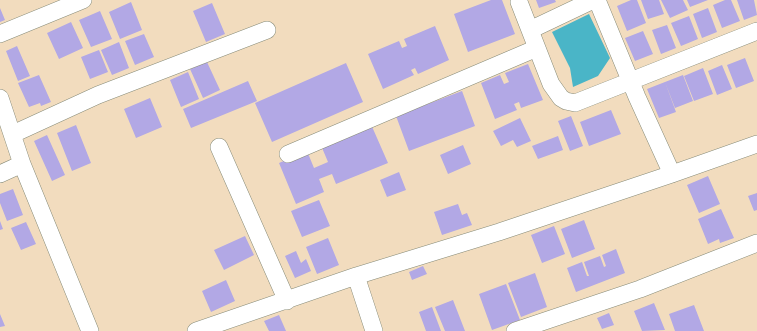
<!DOCTYPE html>
<html>
<head>
<meta charset="utf-8">
<style>
	body { margin:0 }
	canvas { display:block; background:#f2dcbe }
</style>
</head>
<body>
<canvas width="757" height="331"></canvas>
<script>
const ctx = document.querySelector('canvas').getContext('2d');
ctx.lineJoin = 'round';
function paint(path, color) { ctx.fillStyle = color; ctx.fill(path, 'evenodd'); }
const poly = rows => new Path2D(rows.map(r => 'M' + r).join(''));
function strokePath(path, color, width, dash) { ctx.strokeStyle = color; ctx.lineWidth = width; ctx.lineCap = dash ? 'butt' : 'round'; ctx.setLineDash(dash || []); ctx.stroke(path); }
paint(poly([
	[589,14,610,58,598,76,573,87,570,68,552,32]
]), '#4ab5c7');
paint(poly([
	[491,0,502,0,515,34,468,52,454,14],
	[536,0,555,0,556,2,539,8],
	[631,0,637,0,646,23,627,31,617,6],
	[641,0,659,0,664,14,648,19],
	[661,0,683,0,688,10,670,18],
	[687,0,708,0,690,7],
	[725,0,731,0,740,21,722,28,713,5],
	[737,0,754,0,757,15,744,20],
	[131,2,142,30,120,39,109,12],
	[212,3,225,34,206,42,193,11],
	[0,8,5,20,0,22],
	[708,8,717,32,702,38,693,14],
	[100,11,112,39,91,47,79,20],
	[689,16,698,39,681,46,671,23],
	[71,22,83,48,59,59,47,33],
	[667,25,676,48,661,54,652,30],
	[435,26,449,60,418,74,415,68,411,70,414,75,383,89,368,54,399,41,402,48,407,46,404,39],
	[643,31,653,54,635,61,625,38],
	[144,34,154,57,135,65,125,41],
	[119,42,129,68,112,75,101,50],
	[17,46,30,76,18,81,6,51],
	[99,50,108,72,90,79,81,57],
	[745,58,754,81,736,88,727,65],
	[207,62,220,90,203,98,190,69],
	[346,63,363,102,272,142,255,103],
	[528,64,543,100,521,108,519,102,514,104,517,110,495,119,481,83,500,75,504,84,509,82,505,73],
	[722,65,732,89,717,95,708,71],
	[703,68,713,94,694,101,684,76],
	[188,72,199,99,181,107,170,80],
	[39,75,51,102,41,106,40,103,29,107,18,83],
	[683,75,693,101,675,108,665,82],
	[248,81,257,101,191,128,183,109],
	[665,82,676,112,659,118,647,89],
	[462,91,475,126,409,151,396,116],
	[150,98,162,127,136,138,124,109],
	[611,110,621,134,589,146,580,122],
	[571,116,583,146,570,151,558,121],
	[520,118,531,141,517,147,513,140,501,146,493,131],
	[370,122,388,163,336,184,332,174,319,179,324,192,296,204,279,163,307,151,314,168,328,162,320,143],
	[76,125,91,163,72,171,57,133],
	[47,135,65,175,52,181,34,141],
	[558,136,563,150,538,159,532,146],
	[463,145,471,164,448,174,440,155],
	[399,172,406,190,387,197,380,180],
	[708,176,720,204,699,213,687,185],
	[13,189,23,215,7,221,0,203,0,194],
	[757,193,757,210,754,211,748,196],
	[319,200,330,226,302,237,291,211],
	[458,204,462,215,467,213,472,225,442,235,434,212],
	[721,209,734,238,720,243,719,239,708,244,698,219],
	[584,220,595,249,572,258,561,229],
	[0,221,3,229,0,230],
	[26,222,36,244,21,250,11,228],
	[554,226,565,254,542,263,531,235],
	[245,236,254,255,224,270,214,250],
	[328,238,339,265,317,274,306,247],
	[616,249,625,273,576,292,567,268,582,262,587,276,589,276,584,262,600,256,604,267,606,266,602,255],
	[296,251,301,263,306,259,311,271,295,278,285,256],
	[423,266,427,274,412,280,409,272],
	[535,273,547,307,521,317,508,283],
	[226,280,235,301,211,312,202,291],
	[506,284,520,320,492,330,479,294],
	[453,300,465,331,445,331,435,307],
	[654,303,665,330,642,331,634,311],
	[694,305,704,331,675,331,669,314],
	[432,307,441,331,426,331,419,312],
	[609,313,614,325,602,329,597,318],
	[0,314,5,326,0,327],
	[279,315,286,331,269,331,264,321]
]), '#b2a8e5');
const street = poly([
	[597,0,637,97,672,174],
	[519,2,551,84,561,98,566,101,575,103,757,31],
	[530,30,593,0],
	[0,34,83,0],
	[0,98,22,164,90,331],
	[13,134,98,95,267,30],
	[219,147,287,301],
	[288,154,537,48],
	[0,174,22,164],
	[356,276,374,331],
	[196,331,356,276,499,232,672,174,757,144],
	[515,331,640,289,757,243]
]);
strokePath(street, '#888c79', 18);
strokePath(street, '#fff', 17);
</script>
</body>
</html>
